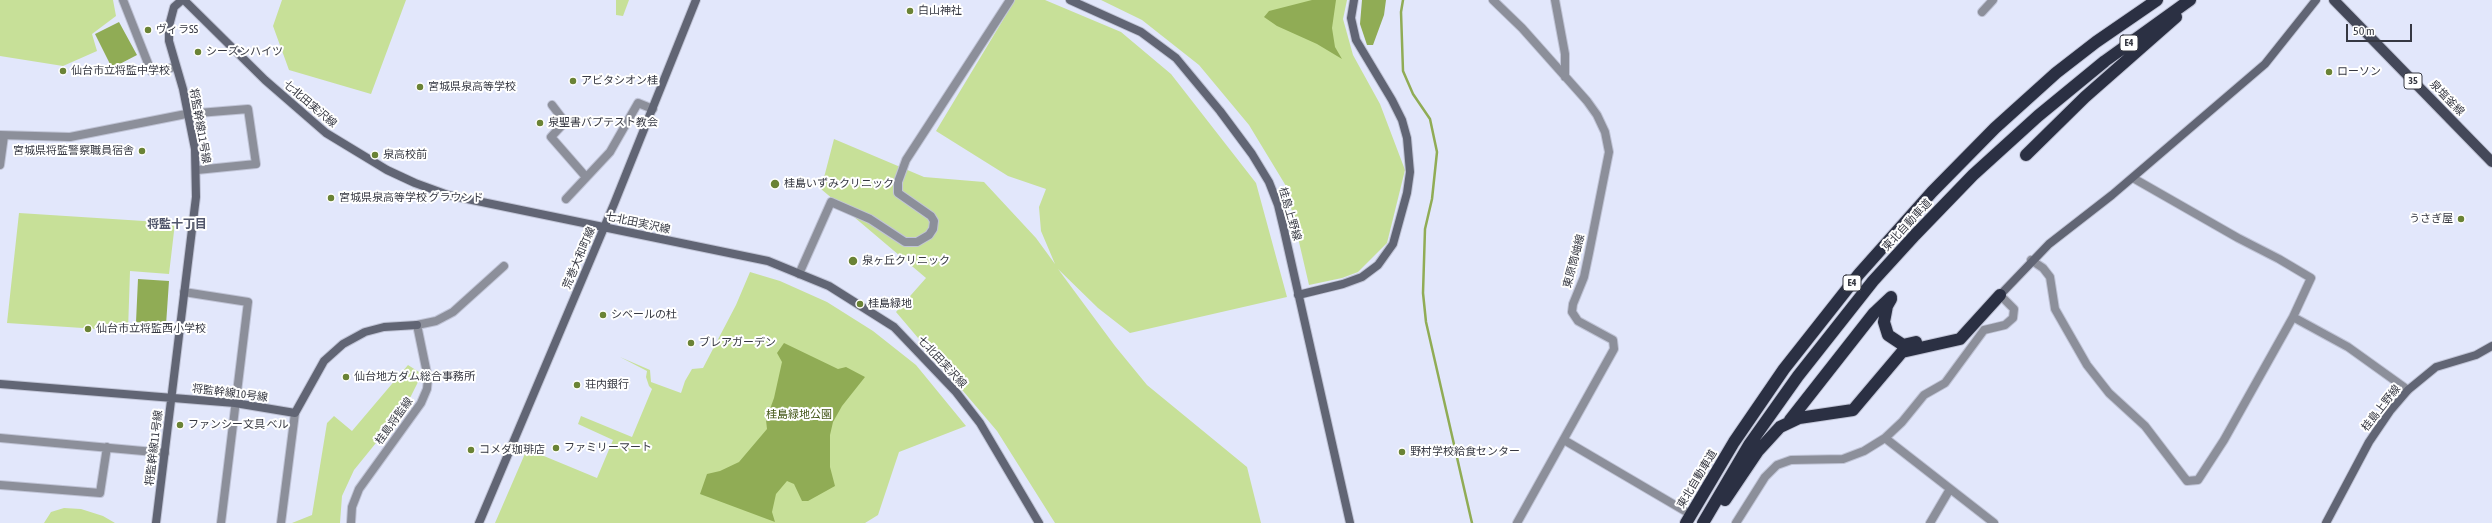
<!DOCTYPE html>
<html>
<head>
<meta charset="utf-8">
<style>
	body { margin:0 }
	#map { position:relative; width:2492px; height:523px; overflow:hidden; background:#e2e7fb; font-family:"Asap Condensed",sans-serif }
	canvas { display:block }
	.scale { position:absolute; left:2346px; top:24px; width:66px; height:18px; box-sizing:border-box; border:2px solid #363842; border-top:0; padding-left:5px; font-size:12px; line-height:14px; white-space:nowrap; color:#363842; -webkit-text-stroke:3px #fff; paint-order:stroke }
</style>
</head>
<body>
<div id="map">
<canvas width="2492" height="523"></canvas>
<div class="scale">50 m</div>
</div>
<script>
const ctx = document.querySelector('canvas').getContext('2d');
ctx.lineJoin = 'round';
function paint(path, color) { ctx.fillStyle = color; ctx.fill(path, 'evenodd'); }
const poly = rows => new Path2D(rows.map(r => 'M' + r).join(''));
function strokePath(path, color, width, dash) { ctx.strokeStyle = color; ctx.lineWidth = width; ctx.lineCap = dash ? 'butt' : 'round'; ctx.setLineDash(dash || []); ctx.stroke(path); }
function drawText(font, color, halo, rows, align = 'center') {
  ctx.font = font + ' "Asap Condensed","Noto Sans JP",sans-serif'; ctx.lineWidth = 4; ctx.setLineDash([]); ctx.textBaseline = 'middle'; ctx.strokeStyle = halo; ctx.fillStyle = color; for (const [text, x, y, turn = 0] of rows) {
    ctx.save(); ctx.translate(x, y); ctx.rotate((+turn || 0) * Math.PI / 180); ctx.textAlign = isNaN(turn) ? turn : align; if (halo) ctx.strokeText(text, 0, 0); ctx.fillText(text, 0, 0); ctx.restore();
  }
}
paint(poly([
	[0,0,113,0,116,16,92,34,97,51,63,66,0,56],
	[282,0,406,0,371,94,289,70,273,26],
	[616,0,629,0,623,16,616,15],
	[1015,0,1045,0,1121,32,1171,74,1256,183,1287,297,1130,333,1098,308,1058,269,1115,346,1147,385,1247,467,1261,523,1055,523,997,431,896,312,926,278,821,189,834,139,924,177,984,182,1036,238,1055,264,1041,231,1039,207,1046,189,1008,176,936,131],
	[1101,0,1347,0,1343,19,1353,55,1380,104,1405,170,1387,243,1358,272,1342,278,1309,285,1286,186,1249,125,1199,65,1142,20],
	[19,213,175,223,169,274,130,271,128,331,7,323],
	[750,272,780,281,827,302,873,331,916,365,966,426,899,452,878,515,865,523,495,523,527,449,597,478,613,440,578,424,581,416,632,437,652,389,649,386,646,377,647,371,620,357,650,370,651,382,681,393,685,381,692,369,703,368,736,305],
	[408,365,422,374,406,406,354,470,342,496,340,523,292,523,312,515,327,423,334,416,352,431],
	[64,508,81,509,103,516,115,523,44,523,51,512]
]), '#c7e098');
paint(poly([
	[1312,0,1336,0,1332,28,1335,47,1342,59,1317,44,1277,26,1264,17,1269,11],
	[1362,0,1386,0,1384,15,1373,45,1367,45,1360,24],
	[119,22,137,55,112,68,95,34],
	[138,279,169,281,166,325,136,322],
	[784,343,838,369,846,367,865,377,842,406,833,422,830,435,830,467,835,486,808,501,802,501,794,484,787,481,776,494,772,512,775,522,700,494,707,474,720,471,739,462,767,429,766,420,774,398,782,362,777,353]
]), '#90ac55');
strokePath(poly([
	[1403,0,1401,12,1403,71,1413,94,1430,119,1437,152,1432,199,1425,229,1423,293,1426,322,1472,523]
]), '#90ac55', 2.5);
const street = poly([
	[123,0,151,71,176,67],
	[1493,0,1522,28,1587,101,1597,115,1605,132,1609,152,1589,253,1584,277,1573,304,1572,312,1578,321,1613,340,1614,349,1517,523],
	[1555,0,1565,54,1565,77],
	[1982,12,1993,0],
	[552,105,565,122,551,137,586,177],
	[0,135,70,137,186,114,248,109,256,164,197,170],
	[0,165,4,136],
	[566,199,610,152,638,103,653,109],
	[2031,260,2043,268,2050,277,2055,309,2087,365,2109,393,2145,426,2187,481,2198,480,2224,440,2293,317,2311,278,2279,259,2238,238,2133,178],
	[799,274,831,202,870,219,905,242,917,242,929,235,933,229,934,221,931,216,898,193,898,182,906,160,1010,0],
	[184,292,248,302,221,523],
	[2293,317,2348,347,2408,390],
	[0,438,165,453],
	[1885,438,1994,523],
	[1564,440,1685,511],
	[0,485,100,493,107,447],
	[281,523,295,413],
	[351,523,352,507,359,489,421,403,427,389,428,378,417,325,436,321,453,312,504,266],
	[1736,523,1765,477,1777,465,1791,460,1843,459,1864,451,1885,438,1902,422,1924,395,1945,383,1984,330,2005,325,2013,318,2014,309,2000,295],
	[1930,523,1950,489]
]);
const secondary = poly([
	[184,0,265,80,326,133,387,170,415,183,448,195,768,261,829,286,894,327,956,392,980,423,1039,523],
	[1070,0,1141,32,1176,58,1220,111,1252,154,1269,182,1278,205,1284,230,1350,523],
	[1298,295,1343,284,1362,277,1378,265,1393,244,1407,193,1410,172,1407,138,1402,120,1392,100,1356,40,1351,18,1354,0],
	[2000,295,2049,244,2112,195,2265,64,2316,0],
	[0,384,235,403,295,413,324,361,343,344,365,332,384,327,417,325],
	[156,523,196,197,195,149,183,89,169,41,169,26,174,7,182,0],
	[479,523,614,204,696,0],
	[2326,523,2369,442,2390,411,2408,390,2436,367,2476,355,2492,346]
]);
const primary = poly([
	[2334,0,2492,162]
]);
const highway = poly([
	[2026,155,2085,97,2176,17],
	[1891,299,1887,306,1884,322,1888,335,1903,345,1916,342],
	[1790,420,1874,313,1891,297],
	[1725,500,1758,451,1780,427,1799,418,1853,410,1902,352,1960,339,2000,295],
	[1686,523,1734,442,1784,369,1859,274,1932,192,1995,128,2056,73,2096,42,2157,0],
	[1703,523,1749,445,1798,376,1873,281,1915,235,1973,175,2038,116,2105,61,2190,0]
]);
strokePath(street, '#c0c4d6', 10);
strokePath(secondary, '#c0c4d6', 10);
strokePath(primary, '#c0c4d6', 12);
strokePath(highway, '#c0c4d6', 14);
strokePath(street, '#8c8f9a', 8);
strokePath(secondary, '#616574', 8);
strokePath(primary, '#444859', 10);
strokePath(highway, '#2b3043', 12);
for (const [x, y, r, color] of [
	[910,11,4,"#6a8335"],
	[148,30,4,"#6a8335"],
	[198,52,4,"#6a8335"],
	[63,71,4,"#6a8335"],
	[2329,72,4,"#6a8335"],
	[573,81,4,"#6a8335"],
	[420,87,4,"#6a8335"],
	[540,123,4,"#6a8335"],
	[142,151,4,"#6a8335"],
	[375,155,4,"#6a8335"],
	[775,184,5,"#6a8335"],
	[331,198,4,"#6a8335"],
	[2461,219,4,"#6a8335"],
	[853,261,5,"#6a8335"],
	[860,304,4,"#6a8335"],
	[603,315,4,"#6a8335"],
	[88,329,4,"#6a8335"],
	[691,343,4,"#6a8335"],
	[346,377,4,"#6a8335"],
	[577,385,4,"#6a8335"],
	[180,425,4,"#6a8335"],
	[556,448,4,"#6a8335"],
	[471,450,4,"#6a8335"],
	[1402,452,4,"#6a8335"]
]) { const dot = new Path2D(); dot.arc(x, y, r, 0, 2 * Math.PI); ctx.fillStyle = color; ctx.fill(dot); strokePath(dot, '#fff', 1.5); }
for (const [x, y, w] of [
	[2129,43,18],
	[2413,81,18],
	[1852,283,18]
]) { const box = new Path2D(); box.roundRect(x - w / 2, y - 8, w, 16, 3); ctx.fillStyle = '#fff'; ctx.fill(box); strokePath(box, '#363842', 1); }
drawText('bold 10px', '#363842', null, [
	["E4",2129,43],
	["35",2413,81],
	["E4",1852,283]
]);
drawText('11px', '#363842', '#fff', [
	["白山神社",918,11],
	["ヴィラSS",156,30],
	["シーズンハイツ",206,52],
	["仙台市立将監中学校",71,71],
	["ローソン",2337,72],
	["アビタシオン桂",581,81],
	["宮城県泉高等学校",428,87],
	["泉聖書バプテスト教会",548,123],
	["宮城県将監警察職員宿舎",134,151,"right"],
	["泉高校前",383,155],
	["桂島いずみクリニック",784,184],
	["宮城県泉高等学校 グラウンド",339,198],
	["うさぎ屋",2453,219,"right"],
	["泉ヶ丘クリニック",862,261],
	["桂島緑地",868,304],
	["シベールの杜",611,315],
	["仙台市立将監西小学校",96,329],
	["ブレアガーデン",699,343],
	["仙台地方ダム総合事務所",354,377],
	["荘内銀行",585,385],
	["ファンシー文具 ベル",188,425],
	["ファミリーマート",564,448],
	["コメダ珈琲店",479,450],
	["野村学校給食センター",1410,452]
], 'left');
drawText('11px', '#363842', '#fff', [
	["泉塩釜線",2447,98,46],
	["七北田実沢線",310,104,40],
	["将監幹線11号線",200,126,80],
	["桂島上野線",1290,214,74],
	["七北田実沢線",638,223,12],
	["東北自動車道",1907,225,-47],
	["荒巻大和町線",579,258,-67],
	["東原筒岫線",1574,261,-75],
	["七北田実沢線",942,362,47],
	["将監幹線10号線",230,393,7],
	["桂島上野線",2381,408,-52],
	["桂島将監線",394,421,-54],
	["将監幹線11号線",154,448,-83],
	["東北自動車道",1697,479,-59]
]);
drawText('11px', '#46591b', '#fff', [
	["桂島緑地公園",799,415]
]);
drawText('bold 12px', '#51566b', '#fff', [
	["将監十丁目",177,224]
]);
</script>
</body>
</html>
